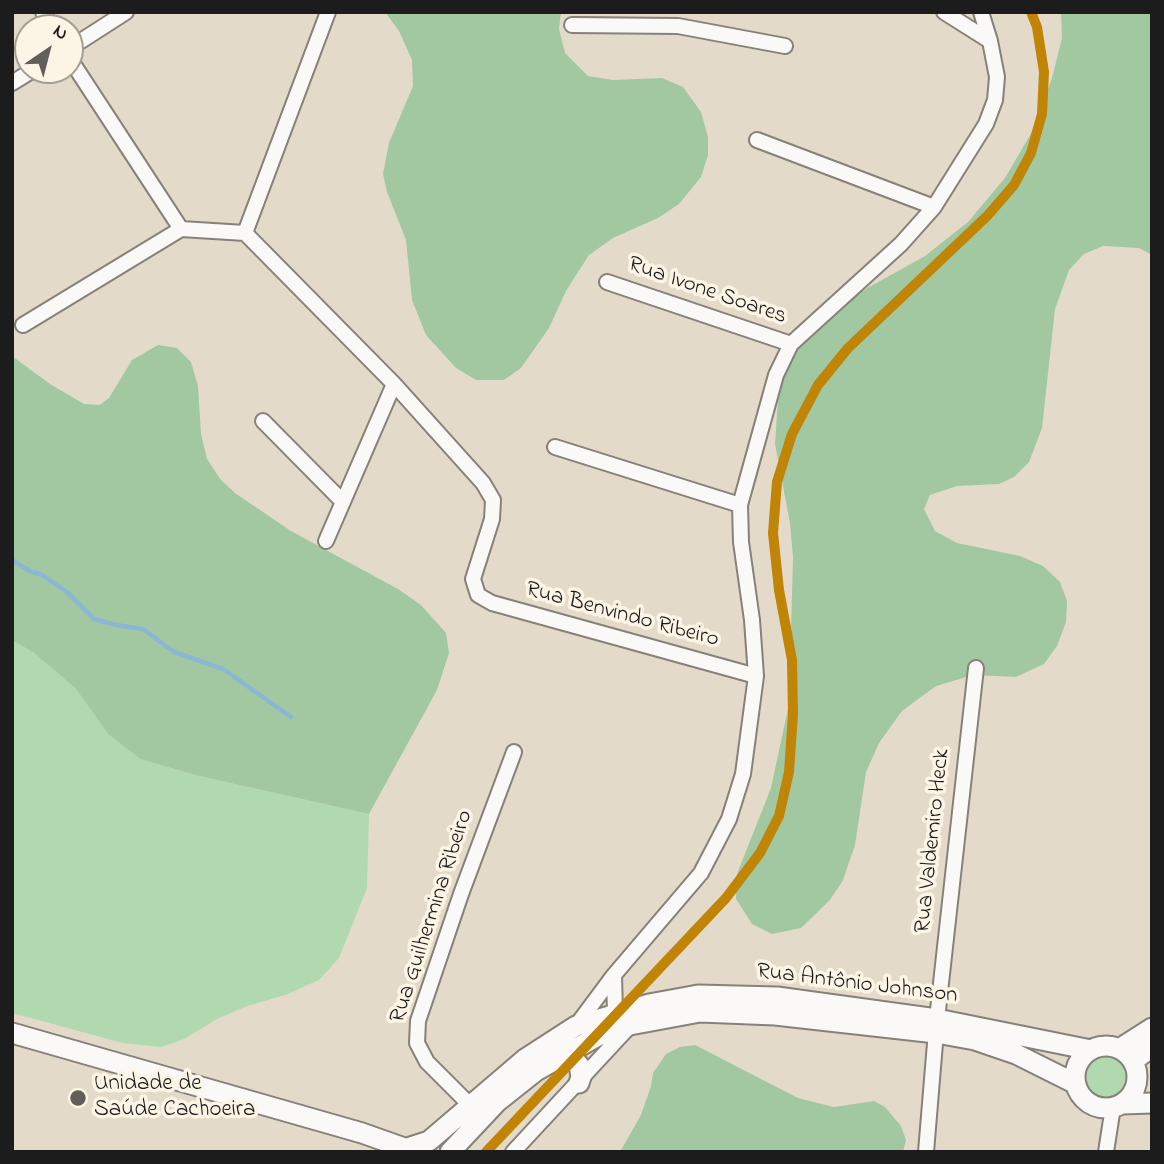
<!DOCTYPE html>
<html>
<head>
<meta charset="utf-8">
<style>
	body { margin:0 }
	#map { position:relative; width:1164px; height:1164px; overflow:hidden; background:#e4dac9; font-family:"Indie Flower",sans-serif }
	canvas { display:block }
	.frame { position:absolute; inset:0; border:14px solid #1c1c1c; pointer-events:none }
	.north { position:absolute; left:14px; top:14px; width:70px; height:70px; box-sizing:border-box; background:#fcf5e5; border:2px solid #a29e95; border-radius:50%; rotate:35deg; font-size:19px; font-weight:700; line-height:28px; text-align:center; color:#1c1c1c }
	.north::after { content:''; display:block; margin:auto; width:24px; height:32px; background:#625e59; clip-path:polygon(50% 0,100% 100%,50% 72%,0 100%) }
</style>
</head>
<body>
<div id="map">
<canvas width="1164" height="1164"></canvas>
<div class="frame"></div>
<div class="north">N</div>
</div>
<script>
const ctx = document.querySelector('canvas').getContext('2d');
ctx.lineJoin = 'round';
function paint(path, color) { ctx.fillStyle = color; ctx.fill(path, 'evenodd'); }
const poly = rows => new Path2D(rows.map(r => 'M' + r).join(''));
function strokePath(path, color, width, dash) { ctx.strokeStyle = color; ctx.lineWidth = width; ctx.lineCap = dash ? 'butt' : 'round'; ctx.setLineDash(dash || []); ctx.stroke(path); }
function drawText(font, color, halo, rows, align = 'center') {
  ctx.font = font + ' "Indie Flower",sans-serif'; ctx.lineWidth = 7; ctx.setLineDash([]); ctx.textBaseline = 'middle'; ctx.strokeStyle = halo; ctx.fillStyle = color; for (const [text, x, y, turn = 0] of rows) {
    ctx.save(); ctx.translate(x, y); ctx.rotate((+turn || 0) * Math.PI / 180); ctx.textAlign = isNaN(turn) ? turn : align; if (halo) ctx.strokeText(text, 0, 0); ctx.fillText(text, 0, 0); ctx.restore();
  }
}
paint(poly([
	[12,640,34,653,76,689,108,734,140,759,199,776,369,814,367,888,339,958,319,980,285,995,247,1006,217,1019,184,1039,161,1047,123,1043,12,1013],
	'1084 1078a22 22 0 1 1 44 0a22 22 0 1 1-44 0Z'
]), '#b0d9af');
paint(poly([
	[385,12,561,12,559,29,565,53,588,76,613,80,662,78,683,87,701,112,708,137,708,155,701,177,679,204,658,218,613,238,589,255,566,291,549,328,521,368,504,380,476,380,456,368,426,335,412,300,406,240,387,192,383,174,389,143,413,86,412,60,399,31],
	[1061,12,1152,12,1152,255,1139,248,1103,246,1084,254,1069,270,1055,309,1042,428,1029,462,1014,477,999,484,957,486,930,495,924,509,935,531,957,543,1020,556,1043,566,1060,582,1067,601,1066,622,1057,646,1044,664,1016,677,973,675,936,686,902,711,879,743,866,772,855,845,843,880,830,900,801,928,772,934,752,924,736,899,737,874,771,788,789,704,793,557,790,523,775,444,778,399,786,372,800,344,828,310,925,256,968,222,1005,178,1033,130,1052,78,1062,38],
	[158,345,177,348,191,362,198,386,201,434,207,459,221,480,235,493,291,531,398,589,421,605,446,633,449,653,437,690,369,814,199,776,140,759,108,734,76,689,34,653,12,640,12,356,50,384,84,404,100,405,109,398,132,360],
	[695,1045,798,1098,834,1107,874,1101,885,1107,901,1126,906,1140,903,1152,620,1152,641,1115,651,1086,653,1073,666,1054,680,1047]
]), '#a2c8a2');
strokePath(poly([
	[12,560,30,571,42,575,67,592,94,619,116,625,143,629,174,652,223,669,291,717]
]), '#8bb6d4', 4.5);
const street = poly([
	[43,12,52,28],
	[944,12,990,41],
	[572,25,678,26,785,46],
	[70,48,126,12],
	[70,59,181,229,245,233,394,384,483,483,493,500,492,519,473,579,478,595,492,603,756,676],
	[12,83,33,70],
	[757,140,934,207],
	[245,233,328,12],
	[607,282,791,344],
	[23,325,181,229],
	[263,421,343,502],
	[555,447,740,505],
	[326,541,394,384],
	[614,975,615,1013],
	[576,1026,614,975,701,873,729,819,743,774,756,676,752,620,741,542,740,505,776,375,791,344,901,244,934,207,986,124,995,100,997,77,990,41,981,12],
	[475,1110,427,1062,417,1043,418,1021,461,894,514,752],
	[513,1152,629,1027],
	[926,1152,937,1019,976,668],
	[1106,1152,1113,1107]
]);
const secondary = poly([
	[12,1033,362,1133,410,1150],
	'1075 1077a31 31 0 1 1 62 0a31 31 0 1 1-62 0Z',
	[1119,1049,1152,1028],
	[565,1054,571,1056,579,1065,581,1077,579,1083],
	[1133,1061,1152,1047],
	[1122,1104,1152,1103],
	[395,1152,429,1141,525,1059,576,1026,649,1004,698,995,777,997,937,1019,1091,1050],
	[450,1152,497,1102,536,1071,598,1036,630,1025,700,1012,775,1015,936,1033,975,1040,1016,1054,1076,1084]
]);
strokePath(street, '#868179', 18);
strokePath(secondary, '#868179', 23);
strokePath(street, '#fbf9f7', 14);
strokePath(secondary, '#fbf9f7', 19);
strokePath(poly([
	[486,1152,726,898,760,853,779,816,789,772,793,714,792,660,779,590,773,533,777,482,792,434,818,385,848,348,988,215,1014,185,1031,153,1042,114,1044,72,1037,27,1031,12]
]), '#c08407', 10);
for (const [x, y, r, color] of [
	[78,1098,9,"#625e59"]
]) { const dot = new Path2D(); dot.arc(x, y, r, 0, 2 * Math.PI); ctx.fillStyle = color; ctx.fill(dot); strokePath(dot, '#fcf5e5', 2.5); }
drawText('23px', '#1c1c1c', '#fcf5e5', [
	["Rua Ivone Soares",707,292,19],
	["Rua Benvindo Ribeiro",622,616,15],
	["Rua Valdemiro Heck",934,841,-84],
	["Rua Guilhermina Ribeiro",433,917,-72],
	["Rua Antônio Johnson",857,985,7]
]);
drawText('23px', '#1c1c1c', '#fcf5e5', [
	["Unidade de",94,1085],
	["Saúde Cachoeira",94,1111]
], 'left');
</script>
</body>
</html>
